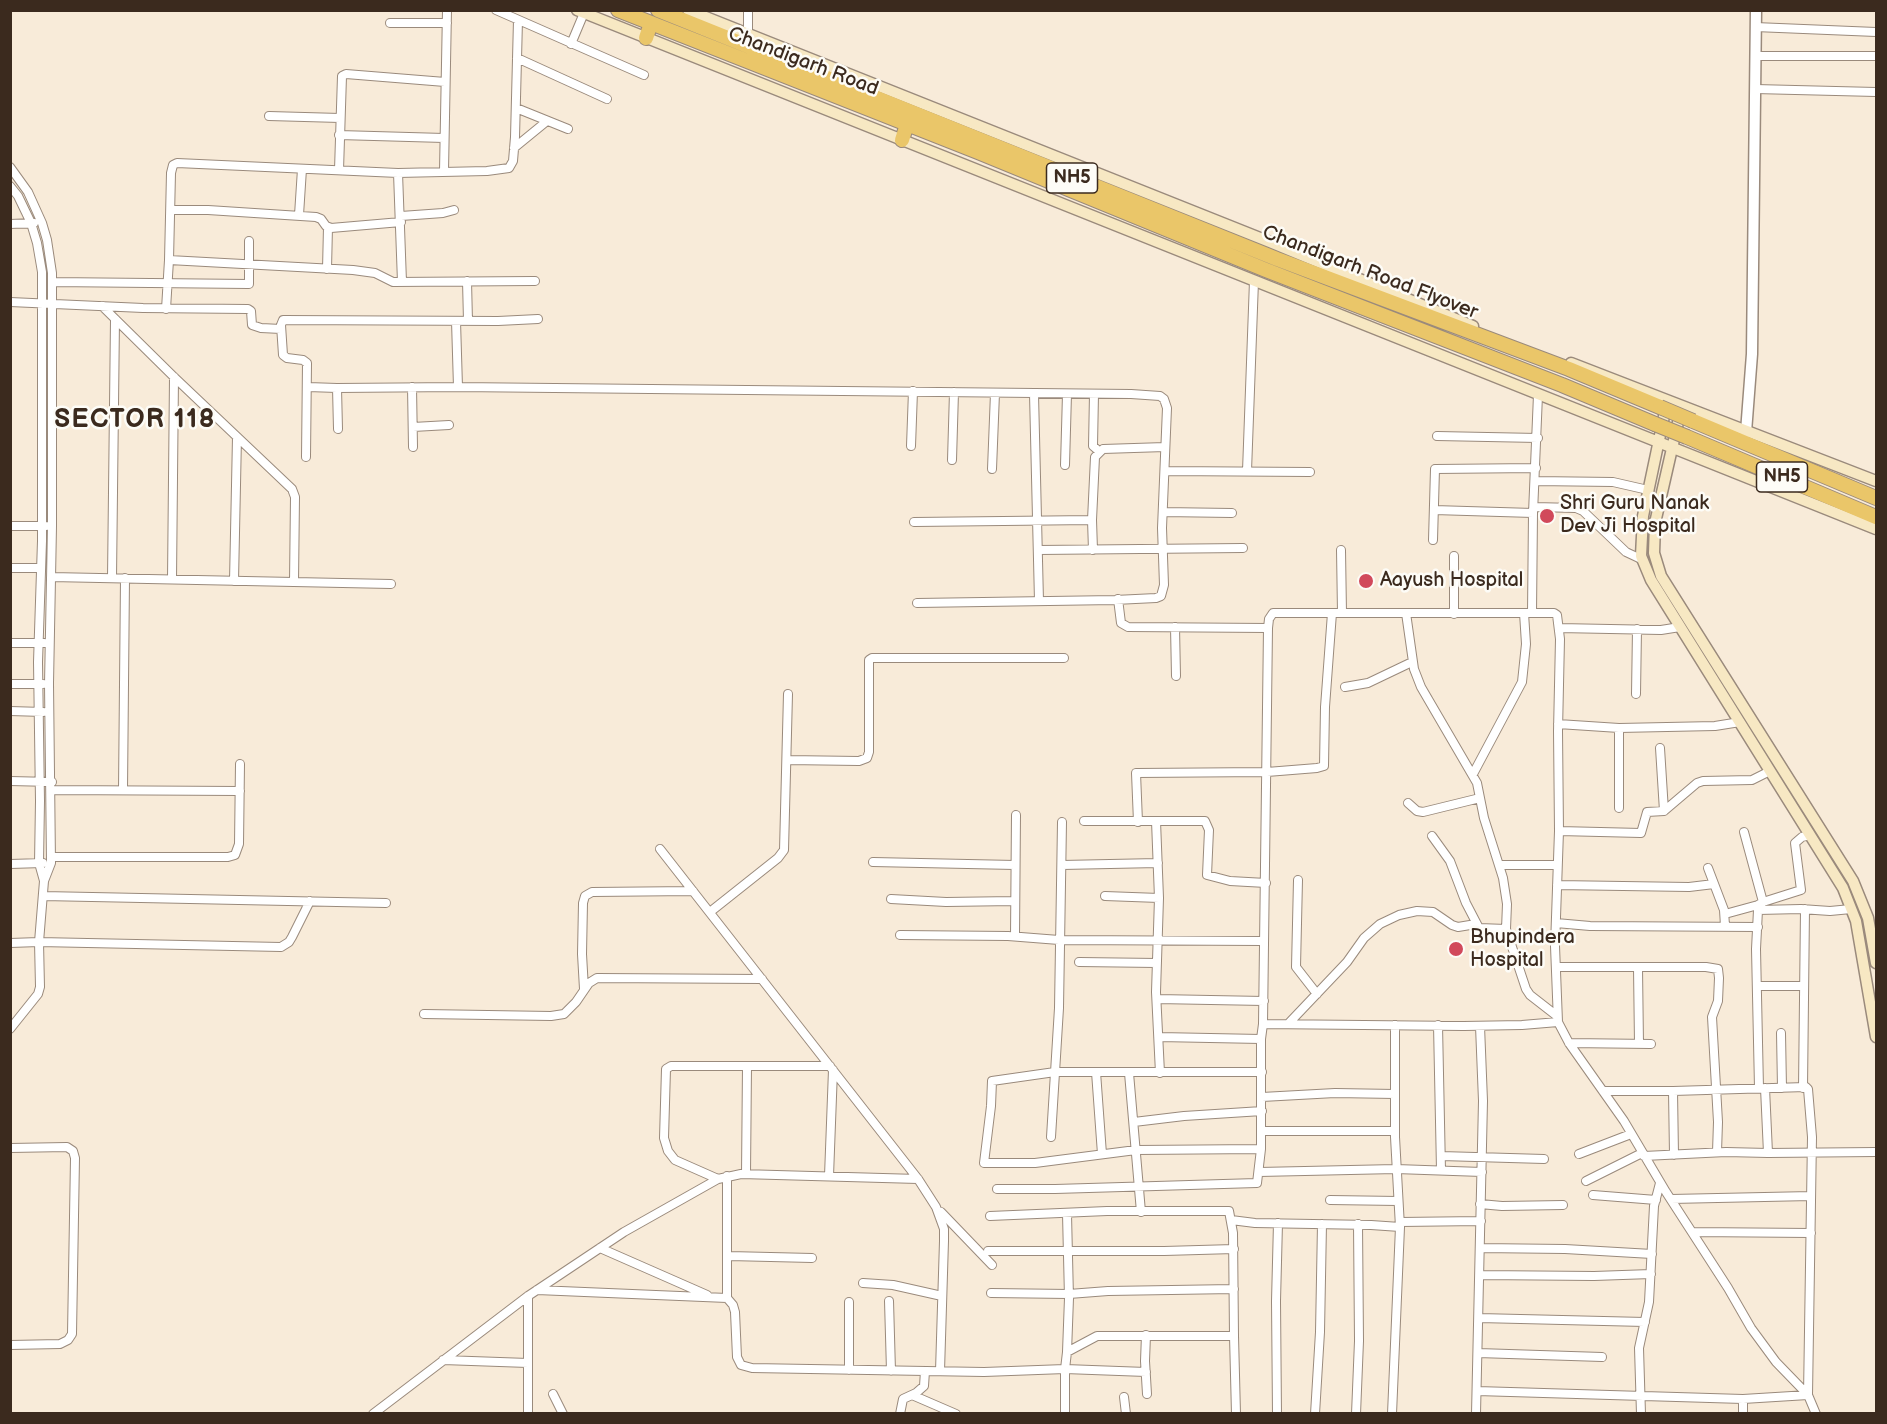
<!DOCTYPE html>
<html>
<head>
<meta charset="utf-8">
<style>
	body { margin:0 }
	#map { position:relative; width:1887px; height:1424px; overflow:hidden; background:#f8ebd9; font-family:"Balsamiq Sans",sans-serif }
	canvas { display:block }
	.frame { position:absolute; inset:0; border:12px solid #3b2a1e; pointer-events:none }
</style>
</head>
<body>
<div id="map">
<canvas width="1887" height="1424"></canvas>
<div class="frame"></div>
</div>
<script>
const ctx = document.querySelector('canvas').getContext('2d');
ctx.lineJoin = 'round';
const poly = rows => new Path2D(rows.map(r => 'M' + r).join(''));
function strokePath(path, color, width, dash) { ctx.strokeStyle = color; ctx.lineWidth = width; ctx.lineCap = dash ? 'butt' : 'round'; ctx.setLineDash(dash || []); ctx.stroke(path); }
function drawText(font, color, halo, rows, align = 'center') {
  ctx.font = font + ' "Balsamiq Sans",sans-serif'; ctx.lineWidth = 5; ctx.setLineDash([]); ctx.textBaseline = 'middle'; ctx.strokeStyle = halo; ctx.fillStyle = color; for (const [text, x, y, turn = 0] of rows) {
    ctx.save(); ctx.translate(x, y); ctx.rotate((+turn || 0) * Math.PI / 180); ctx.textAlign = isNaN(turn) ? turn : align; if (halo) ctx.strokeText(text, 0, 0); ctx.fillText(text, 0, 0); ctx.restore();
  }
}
const minor = poly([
	[496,10,644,75],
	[518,20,515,137,513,161,509,168,487,171,398,173,177,163,173,165,171,173,169,260,353,270,375,273,393,282,535,281],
	[390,23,447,23],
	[1755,27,1876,32],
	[748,35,748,10],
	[571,44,584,13],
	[1755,56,1876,56],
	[517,58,607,99],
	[1755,89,1876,92],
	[516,108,568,129],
	[269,116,340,118],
	[339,135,444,138],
	[514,148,547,121],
	[10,167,28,192,42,223,47,240,52,273,52,526,49,684,51,863,44,881,39,942,10,943],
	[339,170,342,76,346,74,445,82],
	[444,171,447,10],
	[398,173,402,282],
	[10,186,18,196,31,223,37,243,42,272,42,541,38,662,40,801,39,863,44,881],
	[171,210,208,210,316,217,321,219,326,226,331,228,401,222],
	[299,215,302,169],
	[401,216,443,213,454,210],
	[10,224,34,223],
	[327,269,328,227],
	[467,281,468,321],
	[52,282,249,284,249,241],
	[10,302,143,308,248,309,251,311,252,325,261,328,281,329],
	[102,306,174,377,292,489,295,497,294,582],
	[166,309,169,260],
	[308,387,337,388],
	[412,387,413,447],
	[458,387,1131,394,1160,396,1164,399,1167,408,1162,528,1164,585,1161,596,1156,598,1115,600,917,603],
	[1034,394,1039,601],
	[1094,394,1093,446,1100,452],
	[413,427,449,425],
	[338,429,337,388,458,387,456,321],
	[1437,436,1538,438],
	[911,446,913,391],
	[306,457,307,363,303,360,287,358,283,355,281,325,283,320,498,321,538,319],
	[952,460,954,392],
	[1065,465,1067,394],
	[992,469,995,393],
	[1165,471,1310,472],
	[1247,471,1254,281],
	[1535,481,1613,482,1648,490],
	[1534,507,1576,508,1583,511,1626,552,1643,560],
	[1434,510,1533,513],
	[1163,512,1232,513],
	[914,522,1092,520],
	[10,526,46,526],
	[1433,540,1435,469,1536,468],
	[1038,550,1243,548],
	[1093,550,1092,520,1095,457,1103,449,1165,447],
	[1341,550,1342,613],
	[1454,556,1454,614],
	[10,568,41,568],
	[51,577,391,584],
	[112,578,115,319],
	[172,579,174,377],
	[234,581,237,437],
	[1118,599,1121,623,1128,627,1268,628],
	[1406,613,1414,669,1421,687,1477,783,1484,818,1503,878,1507,904,1506,929,1526,989,1530,995,1557,1016],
	[1532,613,1533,513,1538,395],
	[1175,627,1176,676],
	[1559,628,1661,630,1680,627],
	[10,643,44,643],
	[10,684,43,684],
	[1345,687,1368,683,1412,662],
	[1636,694,1637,629],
	[10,711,43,712],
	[1558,724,1619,728,1715,726,1740,722],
	[1660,748,1664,811],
	[787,760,859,761,867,758,869,752,869,660,872,658,1064,658],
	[1473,774,1522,682,1526,644,1524,613],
	[10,781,52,782],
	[51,790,240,791],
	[123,790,125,578],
	[1408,803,1417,811,1423,812,1480,798],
	[1619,808,1619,728],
	[1084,821,1205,821,1209,830,1207,875,1230,881,1266,883],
	[1156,821,1159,898,1156,992,1160,1073],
	[1138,822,1136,773,1267,772,1317,768,1324,766,1325,707,1332,613],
	[1559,831,1641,833,1647,812,1664,811,1697,783,1703,781,1752,780,1770,771],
	[1744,832,1763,902],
	[1432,836,1450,861,1466,903,1479,928,1506,929],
	[660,849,918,1179,936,1207,944,1229,944,1241,940,1371],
	[51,857,228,857,235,855,239,844,240,764],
	[873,862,1015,865],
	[10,864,43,863],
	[1062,865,1158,863],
	[1499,865,1557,865],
	[1708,868,1724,910,1725,926],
	[1298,880,1296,967,1317,994],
	[1557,885,1689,887,1714,884],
	[43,896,386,903],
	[1105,896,1159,898],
	[891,899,946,902,1014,901],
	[1758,910,1758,905,1763,902,1801,890,1795,843,1802,837,1810,835],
	[710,912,778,858,784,850,788,694],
	[1725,914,1758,905],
	[1556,923,1590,926,1758,927],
	[900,935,1008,936,1059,940,1264,941],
	[1015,936,1016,815],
	[1079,962,1157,963],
	[1556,967,1706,967,1718,969,1719,978,1718,1001,1712,1017,1718,1122,1717,1152],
	[1638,968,1639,1044],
	[1757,986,1804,986],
	[584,989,582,954,583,903,585,896,592,892,693,891],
	[1157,999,1264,1001],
	[424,1014,551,1016,564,1014,576,1002,589,983,597,978,762,979],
	[1558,1022,1522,1025,1464,1026,1263,1024,1268,628,1269,619,1273,613,1554,613,1557,615,1560,639,1558,731,1559,831,1555,946,1558,1022,1569,1043,1624,1121,1666,1192,1728,1288,1751,1328,1776,1362,1808,1395,1816,1414],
	[1289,1023,1347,962,1364,938,1380,924,1399,915,1417,911,1433,912,1452,925,1458,927,1476,924],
	[1438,1025,1441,1170],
	[10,1029,38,994,40,987,39,942,281,947,289,942,292,937,310,901],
	[1781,1033,1782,1088],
	[1159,1037,1261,1039,1263,1024],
	[1569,1043,1651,1044],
	[1096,1072,1102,1154],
	[1129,1073,1141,1212],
	[1759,1088,1756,949,1758,910,1801,909,1830,911,1851,909],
	[1765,1088,1768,1153,1876,1152],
	[1803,1088,1805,909],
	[1603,1091,1673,1091,1806,1087,1808,1089,1812,1137,1808,1395,1743,1399,1743,1414],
	[1673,1091,1674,1155],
	[1262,1097,1335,1093,1395,1094],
	[1134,1122,1184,1116,1262,1111],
	[1261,1131,1395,1131],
	[1051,1137,1059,1008,1062,822],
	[10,1148,67,1147,73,1151,75,1158,72,1334,68,1340,60,1344,10,1345],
	[1261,1149,1136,1150,1035,1163,984,1163,991,1106,992,1081,1055,1072,1262,1072],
	[1579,1154,1631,1134],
	[1441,1156,1544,1159],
	[1644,1156,1726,1152,1768,1153],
	[1259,1172,1396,1169,1482,1172],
	[746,1174,747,1066],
	[727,1176,727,1298],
	[829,1176,833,1070],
	[718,1179,675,1160,668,1151,664,1138,666,1069,671,1066,830,1066],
	[1586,1181,1642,1153],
	[997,1189,1055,1189,1257,1183,1261,1149,1261,1039],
	[1593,1195,1656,1200],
	[1671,1199,1811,1196],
	[1330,1200,1398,1201],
	[1480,1204,1502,1206,1563,1205],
	[941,1212,992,1265],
	[990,1216,1107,1211,1229,1211,1233,1233,1234,1336,1097,1336,1067,1352,1069,1298,1067,1214],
	[1231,1220,1255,1223,1371,1225,1400,1227],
	[1400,1222,1481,1221],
	[1693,1232,1811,1233],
	[600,1248,707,1295],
	[1480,1248,1565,1249,1652,1254],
	[988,1251,1164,1251,1234,1249],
	[729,1256,812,1258],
	[1480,1275,1594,1276,1651,1274],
	[863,1283,893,1285,942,1296],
	[537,1290,727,1298,733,1305,735,1312,737,1357,741,1365,752,1368,984,1372,1065,1369,1065,1414],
	[991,1293,1069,1294,1108,1291,1234,1289],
	[528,1296,528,1414],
	[889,1301,891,1371],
	[1479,1318,1645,1322],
	[1146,1335,1145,1361,1147,1394],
	[1234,1336,1236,1414],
	[1067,1352,1065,1369,1146,1372],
	[1478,1353,1602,1357],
	[443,1360,528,1363],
	[849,1370,849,1302],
	[1477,1391,1743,1399],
	[553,1394,563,1414],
	[912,1395,956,1414],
	[1124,1397,1126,1414],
	[373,1414,528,1296,624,1232,718,1179,741,1174,918,1179],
	[900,1414,903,1399,916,1393,924,1386,925,1371],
	[1277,1414,1276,1301,1278,1223],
	[1315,1414,1320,1332,1322,1224],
	[1356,1414,1359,1341,1358,1224],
	[1392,1414,1400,1227,1395,1137,1395,1025],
	[1476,1414,1483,1101,1480,1026],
	[1641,1414,1639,1348,1649,1302,1654,1206,1660,1183]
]);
const tertiary = poly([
	[1746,432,1752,354,1756,10]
]);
const secondary = poly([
	[577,10,1876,529],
	[688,10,1270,242,1473,326],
	[1571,363,1876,481],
	[1667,402,1643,516,1641,556,1651,580,1843,888,1856,921,1876,1037],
	[1681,409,1655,523,1654,553,1661,576,1853,881,1868,918,1876,963]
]);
const trunk = poly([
	[618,10,978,152,1266,270,1562,385,1655,424],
	[658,10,1277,259,1569,369,1660,407],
	[646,38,651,23],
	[902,140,907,124],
	[1693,421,1876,498],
	[1687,437,1876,517]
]);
strokePath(minor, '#9a8a7c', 10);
strokePath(tertiary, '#9a8a7c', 13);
strokePath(secondary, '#9a8a7c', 13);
strokePath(trunk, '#9a8a7c', 16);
strokePath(minor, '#fff', 8);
strokePath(tertiary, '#fff', 10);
strokePath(secondary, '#f7e8c3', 10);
strokePath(trunk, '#eac669', 14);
const trunkBridge = poly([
	[1660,407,1693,421],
	[1655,424,1687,437]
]);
strokePath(trunkBridge, '#9a8a7c', 16, []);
strokePath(trunkBridge, '#eac669', 14);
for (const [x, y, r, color] of [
	[1547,516,8,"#d1495b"],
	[1366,581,8,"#d1495b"],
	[1456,949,8,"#d1495b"]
]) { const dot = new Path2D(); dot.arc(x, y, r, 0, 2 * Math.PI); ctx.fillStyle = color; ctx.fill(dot); strokePath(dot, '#fdfcf7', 2); }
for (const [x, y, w] of [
	[1072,178,51],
	[1782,477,51]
]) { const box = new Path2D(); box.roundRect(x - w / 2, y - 15, w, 30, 4.5); ctx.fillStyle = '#fdfcf7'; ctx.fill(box); strokePath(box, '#3b2a1e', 1.5); }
drawText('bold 18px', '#3b2a1e', null, [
	["NH5",1072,178],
	["NH5",1782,477]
]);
drawText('20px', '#3b2a1e', '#fdfcf7', [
	["Chandigarh Road",803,62,21],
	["Chandigarh Road Flyover",1370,273,21]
]);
drawText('20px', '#3b2a1e', '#fdfcf7', [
	["Shri Guru Nanak",1560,504],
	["Dev Ji Hospital",1560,527],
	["Aayush Hospital",1380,581],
	["Bhupindera",1470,938],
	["Hospital",1470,961]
], 'left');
ctx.letterSpacing = '1.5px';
drawText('bold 26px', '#3b2a1e', '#fdfcf7', [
	["SECTOR 118",135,420]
]);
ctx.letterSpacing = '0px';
</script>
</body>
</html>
